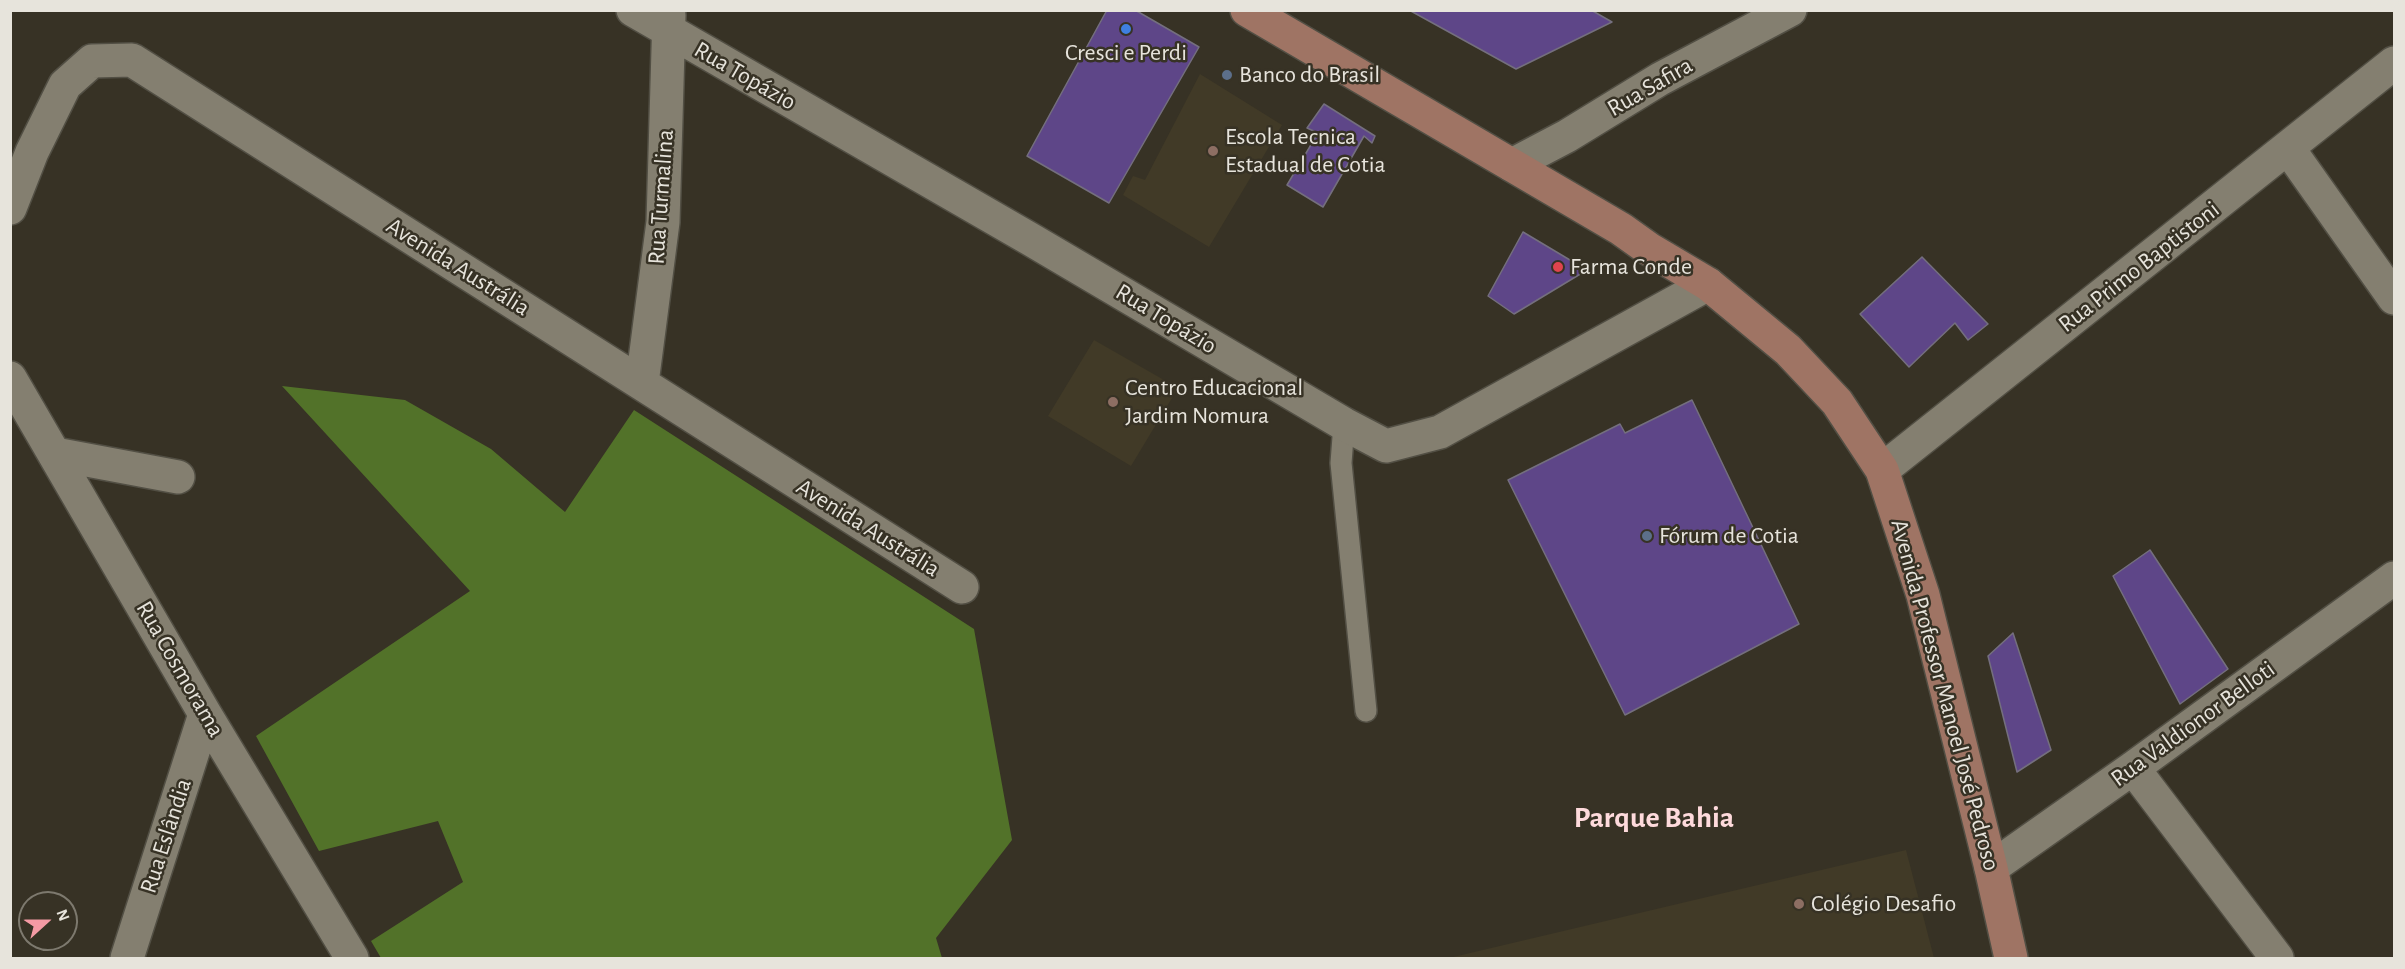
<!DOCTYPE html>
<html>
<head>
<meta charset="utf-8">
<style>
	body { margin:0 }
	#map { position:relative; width:2405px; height:969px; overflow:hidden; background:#373225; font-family:"Alegreya Sans",sans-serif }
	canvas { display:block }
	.frame { position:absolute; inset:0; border:12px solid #e7e4dc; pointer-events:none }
	.north { position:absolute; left:18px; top:891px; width:60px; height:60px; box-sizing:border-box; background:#373225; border:2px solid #7d796e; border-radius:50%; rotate:69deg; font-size:16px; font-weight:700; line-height:24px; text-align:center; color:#e7e4dc }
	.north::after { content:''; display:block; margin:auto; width:21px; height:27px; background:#f49aa4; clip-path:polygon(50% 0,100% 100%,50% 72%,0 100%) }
</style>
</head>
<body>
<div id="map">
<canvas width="2405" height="969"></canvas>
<div class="frame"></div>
<div class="north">N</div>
</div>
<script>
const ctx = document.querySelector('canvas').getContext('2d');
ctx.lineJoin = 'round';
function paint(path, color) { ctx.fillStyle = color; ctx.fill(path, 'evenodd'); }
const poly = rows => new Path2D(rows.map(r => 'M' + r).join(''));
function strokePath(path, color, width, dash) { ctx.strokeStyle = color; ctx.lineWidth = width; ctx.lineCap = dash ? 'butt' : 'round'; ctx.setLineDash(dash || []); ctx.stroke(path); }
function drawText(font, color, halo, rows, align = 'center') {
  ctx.font = font + ' "Alegreya Sans",sans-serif'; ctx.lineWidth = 5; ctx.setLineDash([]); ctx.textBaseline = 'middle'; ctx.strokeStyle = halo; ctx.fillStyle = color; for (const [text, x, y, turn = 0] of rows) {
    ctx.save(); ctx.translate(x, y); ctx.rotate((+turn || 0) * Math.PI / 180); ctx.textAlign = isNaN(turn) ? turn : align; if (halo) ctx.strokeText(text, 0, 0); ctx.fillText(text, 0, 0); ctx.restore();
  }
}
paint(poly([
	[1200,74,1282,125,1209,247,1123,195,1133,176,1145,180],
	[1094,340,1178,388,1131,466,1048,416],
	[1906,850,1934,958,1449,958]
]), '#413a27');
paint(poly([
	[282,386,405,400,491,449,565,512,634,410,974,629,1012,840,936,938,942,958,381,958,371,941,463,882,438,821,319,851,256,736,470,591]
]), '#527229');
const building = poly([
	[1107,10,1135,10,1199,47,1109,203,1027,156,1107,10],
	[1409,10,1591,10,1612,22,1516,69,1409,10],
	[1324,104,1375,136,1372,143,1364,136,1323,207,1287,185,1318,133,1307,128,1324,104],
	[1523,232,1580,266,1582,273,1514,314,1488,296,1523,232],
	[1922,257,1988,324,1968,340,1955,323,1909,367,1860,314,1922,257],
	[1692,400,1799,624,1625,715,1508,480,1620,424,1625,433,1692,400],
	[2150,550,2228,669,2180,704,2113,576,2150,550],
	[2013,633,2051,750,2017,772,1988,656,2013,633]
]);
paint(building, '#5e4688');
strokePath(building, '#746f7e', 1.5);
const service = poly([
	[1344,424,1341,463,1366,711]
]);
const minor = poly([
	[633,10,1030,239,1344,424,1386,446,1440,432,1708,284],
	[2288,148,2394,298],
	[1512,165,1567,136,1660,79,1790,10],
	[10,208,32,152,65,85,92,61,132,60,962,587],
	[10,378,205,714,352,958],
	[642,383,663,222,669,15],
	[55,454,178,477],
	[1882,470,2394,63],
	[2133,768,2277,958],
	[1991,868,2133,768,2394,578],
	[127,958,205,714]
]);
const secondary = poly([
	[1247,10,1621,229,1649,249,1708,284,1788,350,1837,402,1882,470,1923,595,1991,868,2011,958]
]);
strokePath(service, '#524f44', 24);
strokePath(minor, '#524f44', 36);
strokePath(secondary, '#524f44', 36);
strokePath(service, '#847f70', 21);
strokePath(minor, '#847f70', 33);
strokePath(secondary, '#9f7464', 33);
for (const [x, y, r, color] of [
	[1126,29,6,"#3f7fe0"],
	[1227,75,6,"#5c6f8a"],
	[1213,151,6,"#8d6e63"],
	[1558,267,6,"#e0444e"],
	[1113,402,6,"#8d6e63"],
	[1647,536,6,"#5c6f8a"],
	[1799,904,6,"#8d6e63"]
]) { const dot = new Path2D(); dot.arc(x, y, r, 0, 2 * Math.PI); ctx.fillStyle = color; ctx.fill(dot); strokePath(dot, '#373225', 2); }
drawText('24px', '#e7e4dc', '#373225', [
	["Cresci e Perdi",1126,53,"center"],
	["Banco do Brasil",1239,75],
	["Escola Tecnica",1225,137],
	["Estadual de Cotia",1225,165],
	["Farma Conde",1570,267],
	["Centro Educacional",1125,388],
	["Jardim Nomura",1125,416],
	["Fórum de Cotia",1659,536],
	["Colégio Desafio",1811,904]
], 'left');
drawText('24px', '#e7e4dc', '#373225', [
	["Rua Topázio",745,76,30],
	["Rua Safira",1650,87,-30],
	["Rua Turmalina",661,197,-86],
	["Avenida Austrália",458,267,32],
	["Rua Primo Baptistoni",2139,267,-38],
	["Rua Topázio",1166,319,31],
	["Avenida Austrália",868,528,32],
	["Rua Cosmorama",180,669,60],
	["Avenida Professor Manoel José Pedroso",1945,695,75],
	["Rua Valdionor Belloti",2193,724,-36],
	["Rua Eslândia",166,836,-72]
]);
drawText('bold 30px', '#fedadc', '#373225', [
	["Parque Bahia",1654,818]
]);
</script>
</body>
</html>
